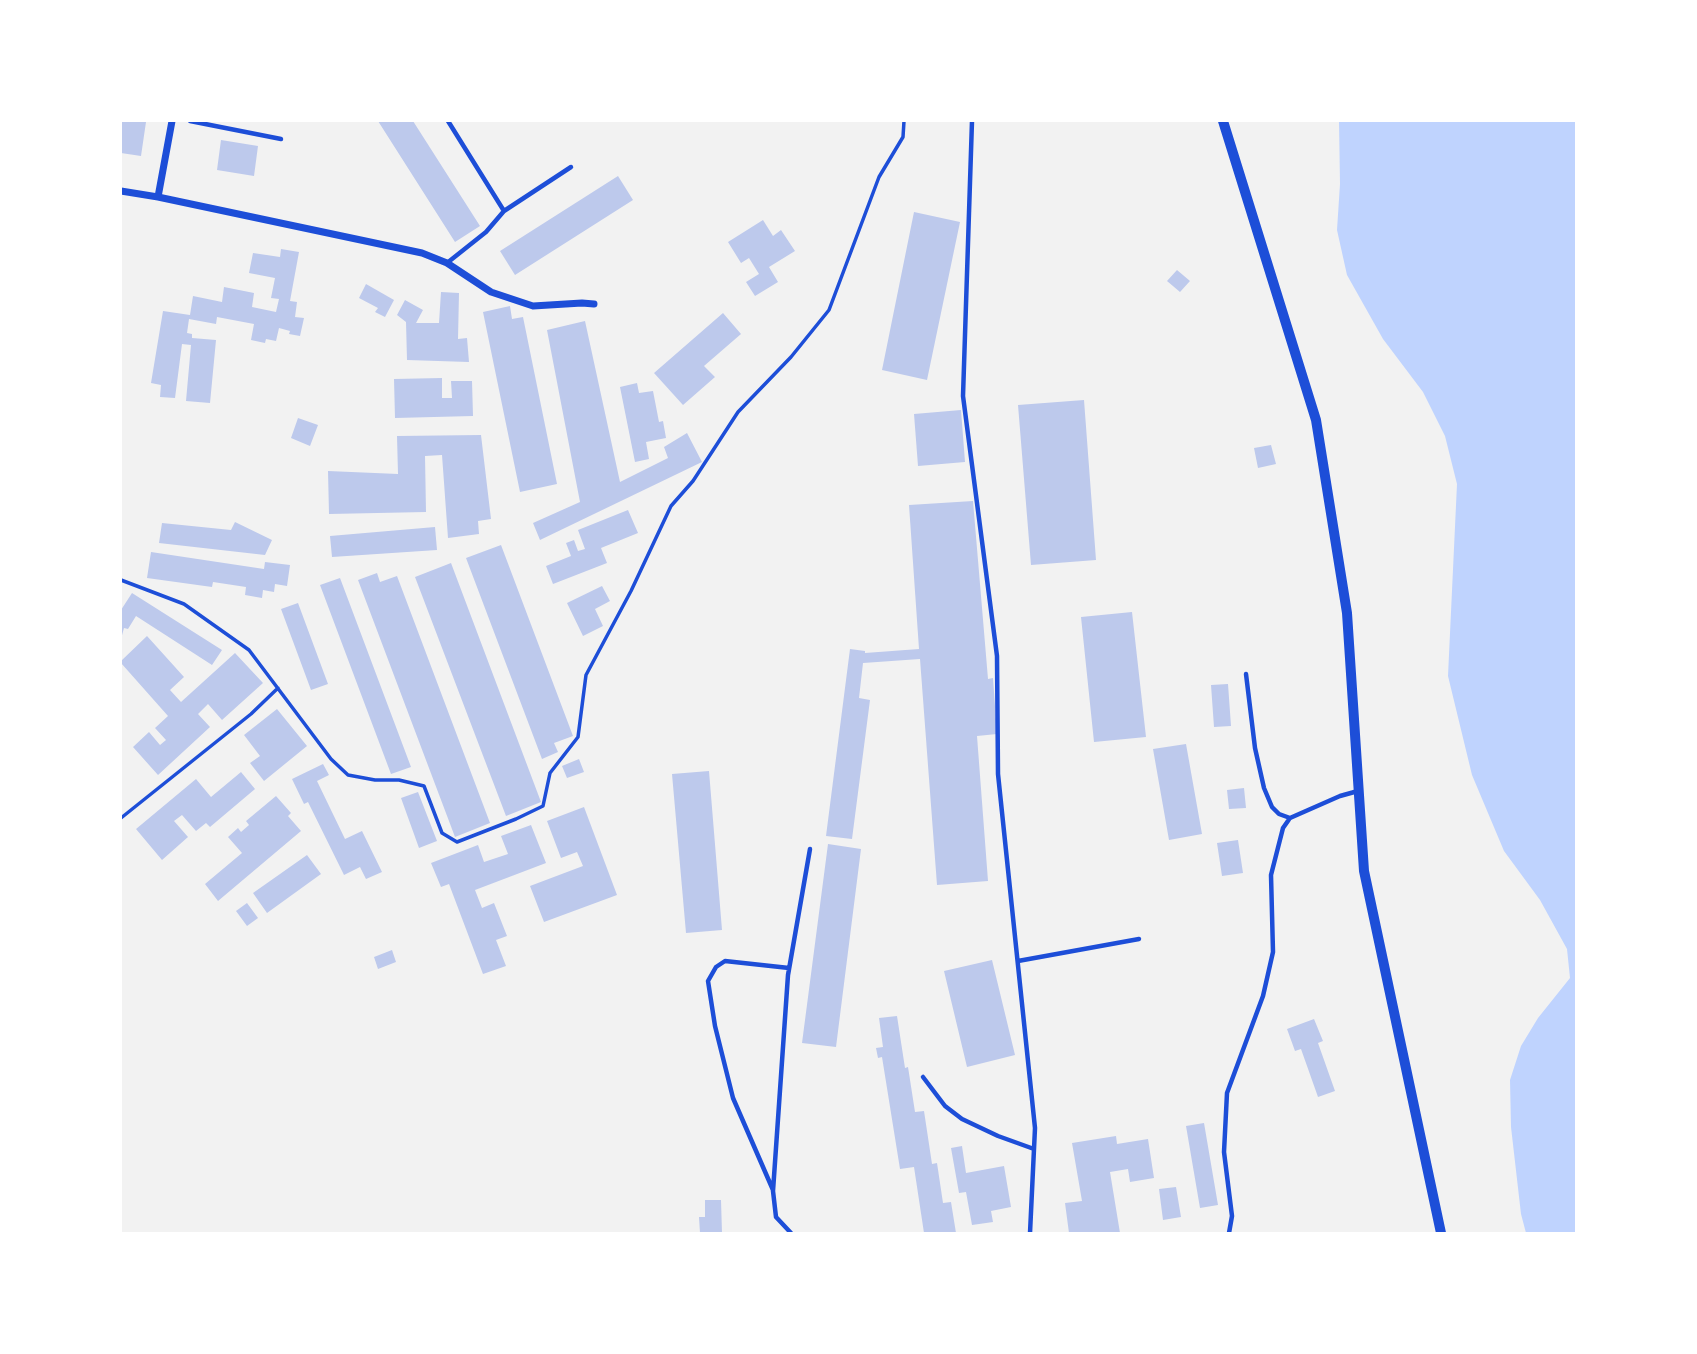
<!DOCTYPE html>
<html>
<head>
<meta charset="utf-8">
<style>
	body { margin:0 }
	#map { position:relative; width:1697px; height:1354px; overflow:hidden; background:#f2f2f2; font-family:Inter,sans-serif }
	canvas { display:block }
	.frame { position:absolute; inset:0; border:122px solid #fff; pointer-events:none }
</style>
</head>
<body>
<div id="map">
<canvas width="1697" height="1354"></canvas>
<div class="frame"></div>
</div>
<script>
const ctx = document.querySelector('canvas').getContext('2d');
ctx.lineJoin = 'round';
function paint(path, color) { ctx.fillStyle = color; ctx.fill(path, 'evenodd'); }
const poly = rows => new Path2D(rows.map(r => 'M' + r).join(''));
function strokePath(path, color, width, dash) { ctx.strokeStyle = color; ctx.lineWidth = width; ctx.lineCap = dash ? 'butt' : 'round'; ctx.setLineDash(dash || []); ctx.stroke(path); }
paint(poly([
	[1339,121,1576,121,1576,1233,1526,1233,1521,1214,1511,1127,1510,1080,1521,1046,1538,1018,1570,978,1567,949,1540,900,1504,851,1472,775,1448,676,1457,484,1445,436,1423,392,1383,339,1347,275,1337,230,1340,184]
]), '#bfd3fe');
paint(poly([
	[121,121,146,122,141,156,121,153],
	[378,121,413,121,480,226,455,242],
	[221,140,258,146,254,176,217,170],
	[618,176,633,200,515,275,500,251],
	[914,212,960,222,927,380,882,370],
	[763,220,773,236,781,230,795,251,769,267,778,282,755,296,746,282,759,274,749,258,741,263,728,242],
	[281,249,299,252,290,301,297,302,295,317,304,318,300,336,289,334,290,331,279,328,276,341,266,339,265,343,251,340,254,324,217,317,216,324,189,319,187,333,192,334,192,338,216,340,210,403,186,401,191,345,182,344,175,398,160,397,161,385,151,383,163,311,190,315,193,296,222,302,224,287,254,293,252,307,276,312,279,299,271,298,275,278,249,273,253,253,280,257],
	[1177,270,1190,281,1180,292,1167,281],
	[366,284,394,300,385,317,375,312,378,308,359,298],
	[441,292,459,293,458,339,467,338,469,362,407,360,406,322,397,315,405,300,423,310,416,323,439,323],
	[510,306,512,319,523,317,557,484,520,492,483,312],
	[723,313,741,334,704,366,715,377,683,405,654,373],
	[585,321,620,482,668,458,664,447,687,433,702,462,540,540,533,523,580,502,547,330],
	[442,378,442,398,452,398,451,381,472,381,473,416,395,418,394,379],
	[637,383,639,393,653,391,659,422,663,421,666,438,646,442,649,459,635,462,620,387],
	[1084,400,1096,560,1031,565,1018,405],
	[961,410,965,462,918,466,914,414],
	[298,418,318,425,310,446,291,438],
	[481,435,491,519,478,521,479,534,448,538,442,455,425,456,426,512,329,514,328,471,398,474,397,436],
	[1271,445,1276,464,1258,468,1254,448],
	[973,501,988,679,993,678,997,734,977,736,988,881,937,885,920,659,863,663,859,698,870,700,852,839,826,836,850,649,865,651,865,653,919,649,909,505],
	[628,510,638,533,601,548,607,563,553,584,546,566,571,556,566,543,574,540,578,551,585,549,578,530],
	[235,522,272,540,265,555,159,543,162,523,231,530],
	[435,527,437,550,332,557,330,536],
	[501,545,573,736,554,743,558,752,542,759,466,558],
	[151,552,264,569,265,562,290,565,287,586,275,584,274,592,263,590,262,598,245,595,246,587,213,582,212,587,147,578],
	[451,563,541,802,506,816,415,577],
	[377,573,380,582,397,576,490,823,455,837,358,580],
	[340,578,411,767,391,774,320,585],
	[602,586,610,601,595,609,603,626,583,636,567,603],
	[132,593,222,650,212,665,136,616,128,629,124,628,121,639,121,610],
	[298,603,328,684,311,690,281,609],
	[1132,612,1146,737,1094,742,1081,617],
	[147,636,184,677,170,690,181,702,235,653,263,683,222,720,208,704,198,714,210,727,158,775,133,747,149,732,160,745,166,740,155,728,168,716,121,663,121,661],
	[1228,684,1231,726,1214,727,1211,685],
	[277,709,307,746,264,781,250,763,260,756,244,735],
	[1186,744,1202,834,1169,840,1153,749],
	[579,759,584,772,567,778,562,766],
	[323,764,329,775,317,781,345,839,362,831,382,872,366,879,360,867,344,875,308,802,304,804,292,779],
	[709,771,722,930,686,933,672,774],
	[241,772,255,789,210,827,206,823,196,831,182,815,174,821,188,837,162,860,136,829,196,779,211,797],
	[1244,788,1246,808,1229,809,1227,790],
	[418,792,437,841,419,848,401,798],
	[276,796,291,813,288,816,301,831,218,901,205,884,242,853,228,837,238,828,241,832,249,825,246,821],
	[584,807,617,895,544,922,530,886,583,866,577,852,561,858,547,821],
	[531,825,546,863,475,890,482,908,494,903,507,936,496,940,506,966,483,974,449,884,441,887,431,863,478,845,484,862,508,854,501,836],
	[1238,840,1243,873,1222,876,1217,843],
	[828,844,861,849,836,1047,802,1043],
	[307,855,321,874,267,913,253,893],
	[247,903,258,918,247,926,236,911],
	[392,950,396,962,378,969,374,957],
	[992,960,1015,1055,967,1067,944,971],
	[897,1016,905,1068,908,1067,915,1112,924,1111,932,1164,937,1163,943,1203,951,1202,956,1233,924,1233,914,1167,900,1169,882,1057,878,1058,876,1048,883,1047,879,1018],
	[1314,1019,1323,1041,1318,1043,1335,1091,1318,1097,1301,1049,1295,1051,1287,1029],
	[1204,1123,1218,1205,1200,1208,1186,1126],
	[1116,1136,1117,1144,1148,1139,1154,1178,1130,1182,1128,1169,1110,1172,1120,1233,1069,1233,1065,1203,1082,1201,1072,1143],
	[962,1146,966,1173,1004,1166,1011,1207,991,1211,993,1222,972,1225,966,1192,959,1193,951,1148],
	[1176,1187,1181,1217,1163,1220,1159,1189],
	[705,1200,721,1200,722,1233,700,1233,699,1217,705,1217]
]), '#bdc9ec');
strokePath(poly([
	[121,580,184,604,249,650,331,759,348,775,375,780,399,780,424,786,442,833,457,842,516,819,543,806,550,773,578,737,586,675,631,591,671,506,693,481,738,412,791,357,829,310,879,177,903,137,904,121],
	[121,818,251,714,278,688]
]), '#1d4ed8', 3.5);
strokePath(poly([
	[190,121,281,139],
	[448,121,504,211,571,167],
	[972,121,963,396,997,656,998,774,1035,1128,1030,1233],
	[447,263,486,232,504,211],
	[1246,674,1255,748,1264,788,1272,807,1279,814,1290,818],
	[1018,961,1139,939],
	[923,1077,945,1106,962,1119,998,1136,1034,1149],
	[773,1190,733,1098,715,1026,708,981,716,967,725,961,789,968],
	[791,1233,776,1217,773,1191,788,975,810,849],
	[1229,1233,1232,1216,1224,1152,1227,1093,1263,996,1273,952,1271,875,1283,828,1290,818,1340,796,1358,791]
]), '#1d4ed8', 4.5);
strokePath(poly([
	[121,191,158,197,172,121],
	[158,197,422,253,447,263,491,292,533,306,582,303,594,304]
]), '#1d4ed8', 7);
strokePath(poly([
	[1223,121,1316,420,1347,613,1364,871,1441,1233]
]), '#1d4ed8', 10);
</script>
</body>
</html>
